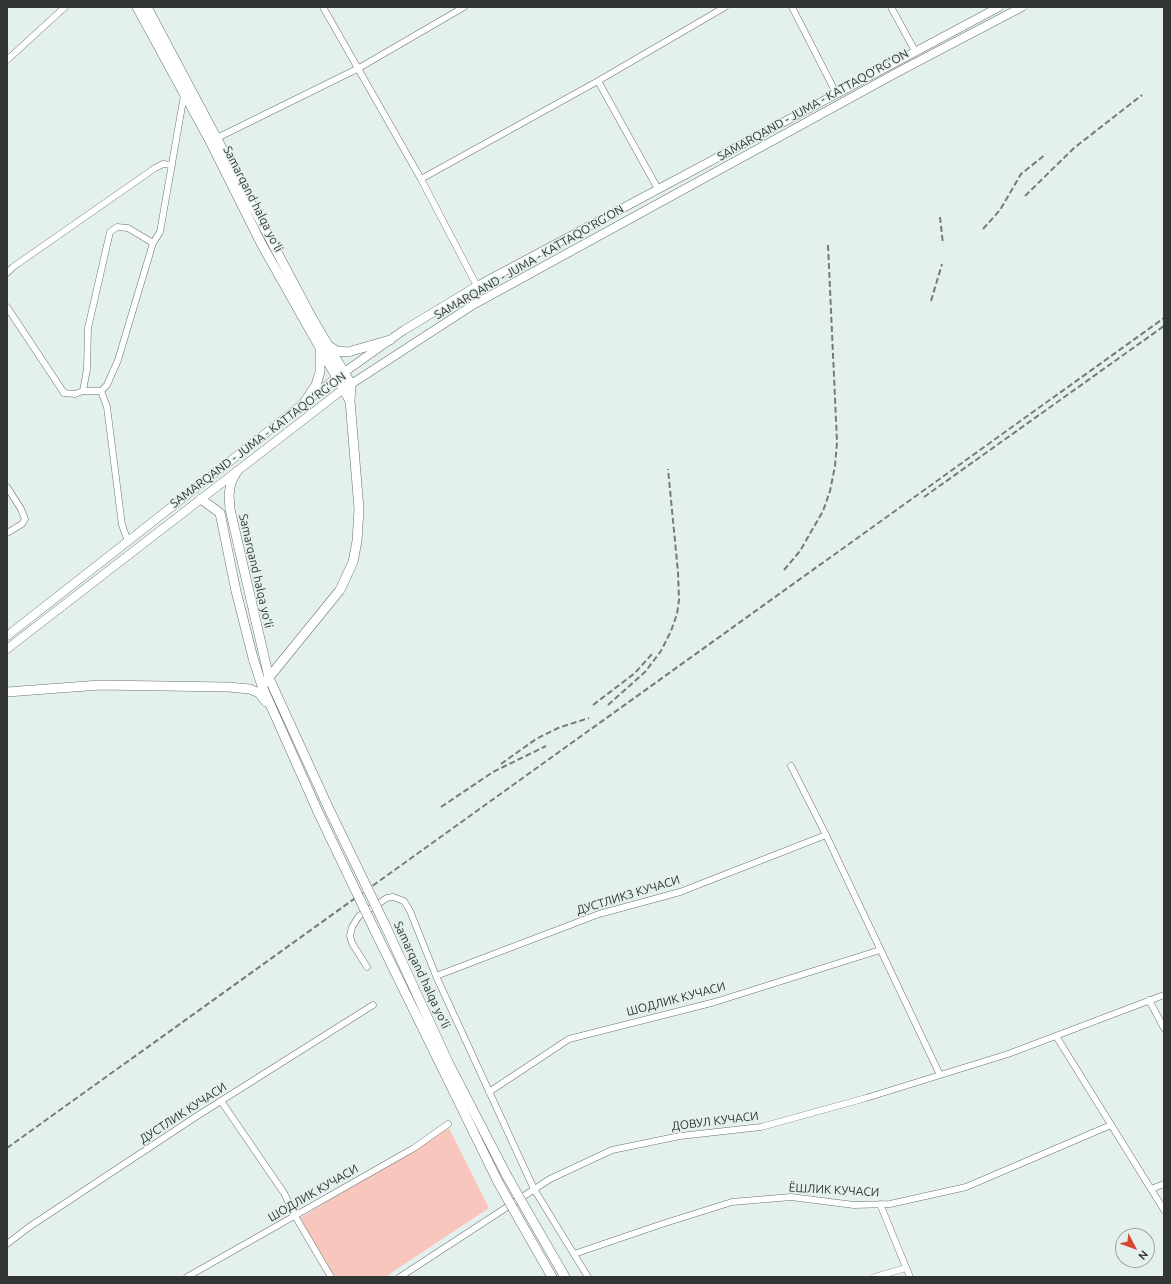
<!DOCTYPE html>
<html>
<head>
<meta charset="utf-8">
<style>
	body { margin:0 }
	#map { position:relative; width:1171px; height:1284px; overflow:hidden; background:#e4f0ee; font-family:Ubuntu,sans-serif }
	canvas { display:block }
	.frame { position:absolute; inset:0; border:8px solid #313534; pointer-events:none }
	.north { position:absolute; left:1115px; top:1228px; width:40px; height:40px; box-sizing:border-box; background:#e4f0ee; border:1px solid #9ca5a4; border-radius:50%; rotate:131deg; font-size:11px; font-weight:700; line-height:16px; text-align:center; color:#313534 }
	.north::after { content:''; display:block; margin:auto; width:14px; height:18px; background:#d54933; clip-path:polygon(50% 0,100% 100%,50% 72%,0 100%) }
</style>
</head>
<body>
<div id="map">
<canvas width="1171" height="1284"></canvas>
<div class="frame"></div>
<div class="north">N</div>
</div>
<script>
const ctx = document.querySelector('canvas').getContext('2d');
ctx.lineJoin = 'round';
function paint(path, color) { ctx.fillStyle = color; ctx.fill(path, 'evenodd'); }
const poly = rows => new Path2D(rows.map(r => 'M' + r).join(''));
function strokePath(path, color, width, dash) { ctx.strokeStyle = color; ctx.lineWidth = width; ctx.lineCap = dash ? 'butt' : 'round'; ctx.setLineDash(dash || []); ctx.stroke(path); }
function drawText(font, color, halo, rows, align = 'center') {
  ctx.font = font + ' Ubuntu,sans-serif'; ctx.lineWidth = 3; ctx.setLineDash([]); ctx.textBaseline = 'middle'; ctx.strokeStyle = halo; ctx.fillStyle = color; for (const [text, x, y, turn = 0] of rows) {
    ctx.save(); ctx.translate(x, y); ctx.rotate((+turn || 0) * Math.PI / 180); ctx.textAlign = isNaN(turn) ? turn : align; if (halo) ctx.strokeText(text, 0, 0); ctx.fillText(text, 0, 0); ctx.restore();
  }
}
paint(poly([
	[449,1128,489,1208,385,1277,335,1277,300,1218]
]), '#f8c6bc');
const minor = poly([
	[323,7,421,179,477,286],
	[792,7,836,93],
	[891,7,915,51],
	[7,60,65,7],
	[598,81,658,189],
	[215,139,359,68,464,7],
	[421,179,598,81,725,7],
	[7,273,13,267,155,168,163,164,172,165],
	[7,307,64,393,75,394,83,391,101,391,107,407,122,525,128,541],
	[83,391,87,369,88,328,110,232,117,227,128,228,153,243],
	[101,391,107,385,118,360,153,243,160,232,184,95],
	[7,487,21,509,25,519,22,524,7,533],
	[791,766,826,835,940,1075],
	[367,967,352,943,350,936,352,927,359,916,387,898,393,897,404,901,410,911,436,976,534,1189,588,1277],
	[436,976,599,914,680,892,826,835],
	[1149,1000,1164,1028],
	[1056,1036,1164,1210],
	[489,1092,569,1039,715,1002,880,950],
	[221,1101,284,1193,295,1216,331,1277],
	[1151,1189,1164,1184],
	[880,1204,910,1277],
	[7,1244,29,1227,197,1116,373,1005],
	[574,1254,662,1224,732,1202,791,1197,854,1205,890,1204,966,1187,1111,1125],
	[187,1277,414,1148,448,1124],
	[400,1277,550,1179,612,1150,680,1136,761,1127,866,1098,1008,1054,1164,995],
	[875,1277,906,1268]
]);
const major = poly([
	[7,636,336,378,404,330,477,286,999,7],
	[7,649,342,390,473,305,898,72,1022,7]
]);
const highway = poly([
	[137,7,210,141,262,245,350,401],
	[147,7,312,318,351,384,350,401,359,509,357,541,353,562,340,590,262,686],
	[329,346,337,351,348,352,390,340],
	[304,403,316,385,320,372,320,352],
	[237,471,231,482,229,495,230,509,269,678,329,809],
	[201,499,220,513,236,591,253,658,262,686,319,814],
	[7,692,100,685,228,687,250,689,259,693,266,702],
	[386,927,448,1062,507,1176],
	[375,931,498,1182],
	[531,1218,565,1277],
	[520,1221,552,1277]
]);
strokePath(minor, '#687370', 7);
strokePath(major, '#687370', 9);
strokePath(highway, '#687370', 10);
strokePath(minor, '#fff', 6);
strokePath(major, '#fff', 8);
strokePath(highway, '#fff', 9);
strokePath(poly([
	[1025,196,1074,148,1142,95],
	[940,217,943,244],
	[983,229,1000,210,1021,174,1046,154],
	[931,301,942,264],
	[924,497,1164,326],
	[784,570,800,551,823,511,830,491,835,466,837,442,828,245],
	[593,705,635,673,652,654],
	[608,705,645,672,661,651,671,631,677,614,679,600,678,572,668,469],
	[501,764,536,739,558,728,589,718],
	[441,807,493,772,546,746],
	[7,1148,1164,318]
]), '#747b7a', 2, [6, 3]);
const highwayBridge = poly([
	[329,809,386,927],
	[319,814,375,931],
	[507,1176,531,1218],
	[498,1182,520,1221]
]);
strokePath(highwayBridge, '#687370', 10, []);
strokePath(highwayBridge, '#fff', 9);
drawText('12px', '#313534', '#e4f0ee', [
	["SAMARQAND - JUMA - KATTAQO‘RG‘ON",813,105,-29],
	["Samarqand halqa yoʻli",253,199,63],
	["SAMARQAND - JUMA - KATTAQO‘RG‘ON",529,262,-30],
	["SAMARQAND - JUMA - KATTAQO‘RG‘ON",258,440,-37],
	["Samarqand halqa yoʻli",256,571,77],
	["ДУСТЛИК3 КУЧАСИ",628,895,-17],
	["Samarqand halqa yoʻli",422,975,65],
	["ШОДЛИК КУЧАСИ",676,999,-15],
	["ДУСТЛИК КУЧАСИ",183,1113,-33],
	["ДОВУЛ КУЧАСИ",715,1121,-7],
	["ЁШЛИК КУЧАСИ",834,1190,3],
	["ШОДЛИК КУЧАСИ",313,1193,-30]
]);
</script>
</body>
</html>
